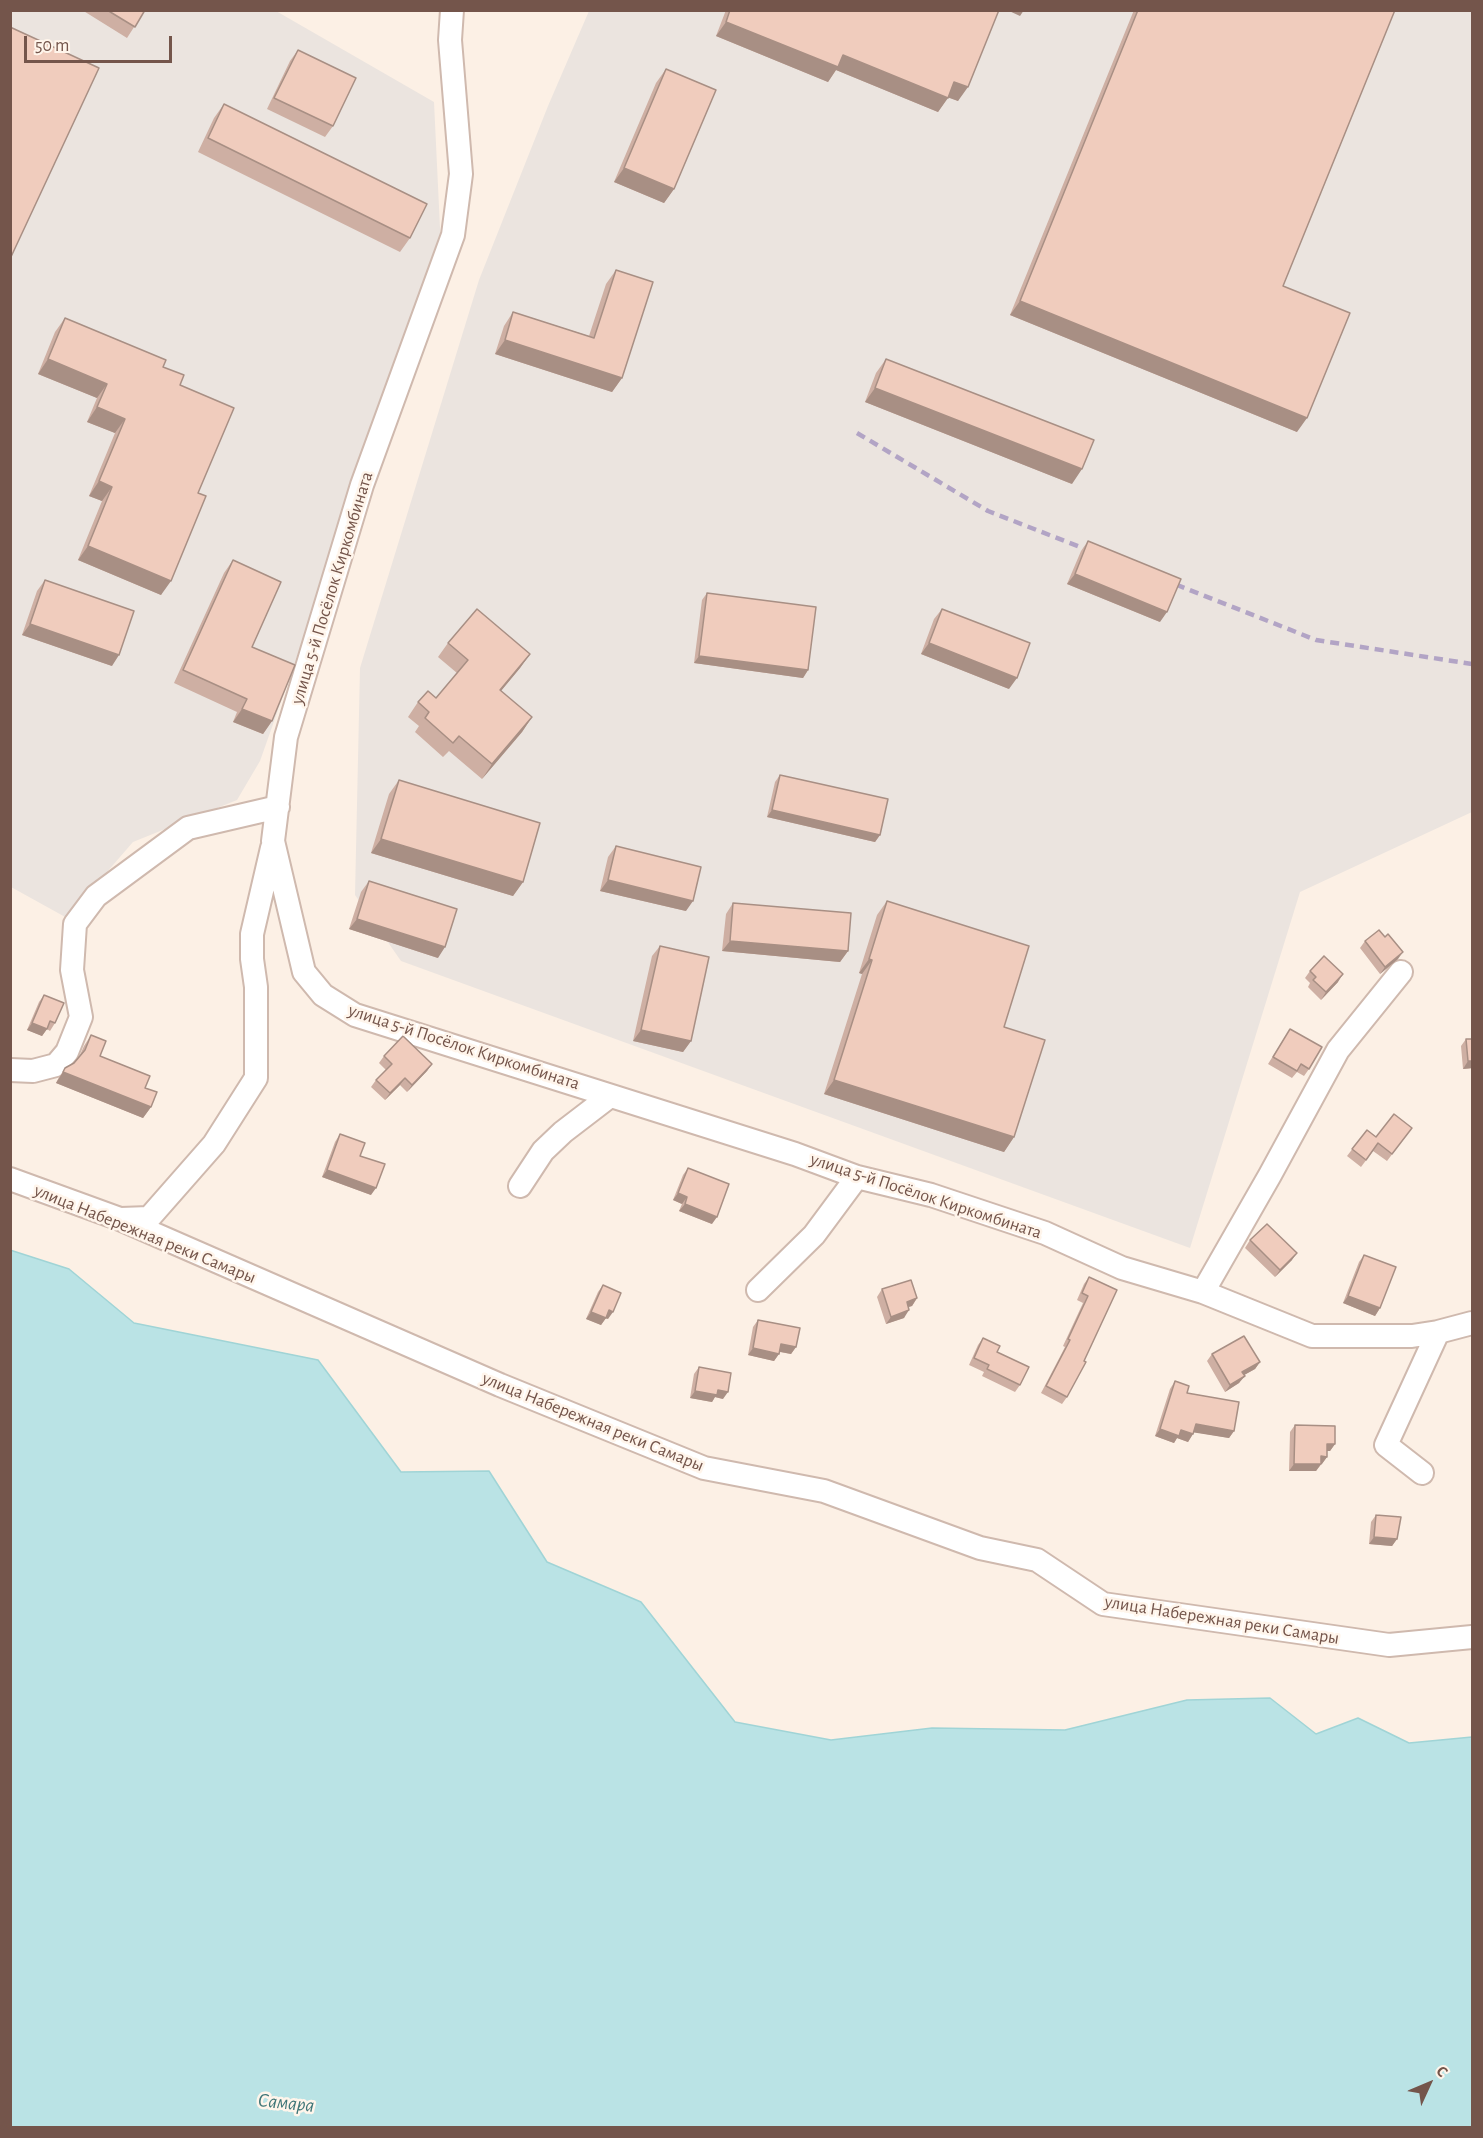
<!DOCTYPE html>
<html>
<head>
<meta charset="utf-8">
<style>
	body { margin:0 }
	#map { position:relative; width:1483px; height:2138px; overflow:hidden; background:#fcf0e5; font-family:"Alegreya Sans",sans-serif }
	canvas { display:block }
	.frame { position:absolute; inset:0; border:12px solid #74554b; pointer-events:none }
	.north { position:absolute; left:1399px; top:2054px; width:60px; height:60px; -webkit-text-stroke:4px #fff5eb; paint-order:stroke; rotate:46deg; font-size:16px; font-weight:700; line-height:24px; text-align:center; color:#74554b }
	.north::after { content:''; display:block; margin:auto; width:21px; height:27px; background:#74554b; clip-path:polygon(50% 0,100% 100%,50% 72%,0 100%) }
	.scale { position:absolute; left:24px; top:36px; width:148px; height:27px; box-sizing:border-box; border:3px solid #74554b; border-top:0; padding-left:8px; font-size:18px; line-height:21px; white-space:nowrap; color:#74554b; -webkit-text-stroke:4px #fff5eb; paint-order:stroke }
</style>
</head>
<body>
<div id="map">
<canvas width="1483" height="2138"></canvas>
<div class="frame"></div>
<div class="north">С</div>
<div class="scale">50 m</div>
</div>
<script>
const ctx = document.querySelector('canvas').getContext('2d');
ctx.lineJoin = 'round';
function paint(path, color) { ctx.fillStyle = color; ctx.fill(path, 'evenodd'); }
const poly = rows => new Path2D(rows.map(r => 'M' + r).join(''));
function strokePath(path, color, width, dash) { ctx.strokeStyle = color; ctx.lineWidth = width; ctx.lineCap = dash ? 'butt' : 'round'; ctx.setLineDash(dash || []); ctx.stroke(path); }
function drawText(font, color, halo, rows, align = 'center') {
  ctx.font = font + ' "Alegreya Sans",sans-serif'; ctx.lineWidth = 5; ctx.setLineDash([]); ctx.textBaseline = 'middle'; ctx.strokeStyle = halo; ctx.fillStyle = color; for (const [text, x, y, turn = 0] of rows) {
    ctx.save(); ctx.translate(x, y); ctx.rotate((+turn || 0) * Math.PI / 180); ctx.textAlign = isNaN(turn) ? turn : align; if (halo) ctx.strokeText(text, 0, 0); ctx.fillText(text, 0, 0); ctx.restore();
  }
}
paint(poly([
	[11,11,276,11,434,102,441,249,260,761,237,800,133,842,67,918,11,887],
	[589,11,1472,11,1472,812,1300,892,1190,1248,401,961,355,895,360,668,479,280,548,106]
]), '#ebe4df');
const water = poly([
	[10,1250,69,1269,134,1323,318,1360,401,1472,489,1471,547,1562,641,1602,735,1722,831,1740,932,1728,1065,1730,1187,1700,1270,1698,1316,1734,1358,1718,1409,1743,1472,1737,1472,2127,11,2127,10,1250]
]);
paint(water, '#bae3e5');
strokePath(water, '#a0d4d6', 1.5);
const minor = poly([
	[452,10,450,40,461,174,453,235,362,485,286,737,273,841,304,972,323,995,355,1015,795,1154,857,1177,931,1195,1045,1233,1122,1268,1203,1292,1312,1336,1412,1336,1438,1332,1472,1323],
	[10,1070,33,1071,56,1065,67,1052,81,1017,72,970,75,924,96,896,188,828,278,807],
	[10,1179,120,1219,500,1385,704,1468,824,1491,980,1548,1037,1560,1103,1604,1389,1645,1472,1637],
	[520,1186,543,1151,563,1132,610,1096],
	[121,1219,149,1218,214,1144,256,1078,256,987,252,959,252,934,272,848],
	[758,1290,814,1235,857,1177],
	[1203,1292,1270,1175,1338,1050,1401,972],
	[1422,1473,1386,1445,1438,1332]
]);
strokePath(minor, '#cfb9ae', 26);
strokePath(minor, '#fff', 22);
strokePath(poly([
	[857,433,988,511,1098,554],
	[1162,579,1316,640,1472,664]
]), '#b2a4c5', 4.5, [9, 6]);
paint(poly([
	[82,10,145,10,127,38],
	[726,10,999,10,958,101,948,97,938,112,836,70,828,82,716,36],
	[1134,10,1395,10,1283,286,1297,432,1010,315],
	[298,50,333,126,325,137,267,109,290,61],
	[666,69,674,189,664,203,614,182,656,83],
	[224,104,410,238,400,252,198,152,214,118],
	[616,270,622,378,612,392,495,354,504,326,513,312,589,336,606,284],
	[65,318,163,367,180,385,198,493,161,595,78,560,102,501,89,496,115,433,87,422,97,398,38,374,55,332],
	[886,359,1072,484,865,402,876,373],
	[1088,541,1160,622,1067,584,1081,551],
	[233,560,252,647,272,721,263,734,233,722,237,712,174,683,224,573],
	[45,580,112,666,22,635,37,591],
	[707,593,808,670,803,678,694,663,702,600],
	[942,609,1009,689,921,654,934,619],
	[448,643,530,654,520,668,501,691,532,717,522,732,482,779,449,751,443,757,415,732,419,726,408,717,418,702,436,698,457,673,438,657],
	[780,775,880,835,875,842,767,817,775,782],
	[399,780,523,882,513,896,371,853,389,794],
	[616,846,686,911,600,891,608,857],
	[369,881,438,958,349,929,361,892],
	[887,901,1004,1027,1014,1137,1004,1152,824,1094,862,974,859,973,877,915],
	[733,903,848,951,840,962,722,951,726,914],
	[1365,941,1398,959,1380,974,1360,948],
	[660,946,691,1041,683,1052,633,1041,652,956],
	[1310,971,1338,982,1321,1000,1308,987,1310,983,1305,978],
	[44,995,55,1023,50,1031,47,1029,42,1036,27,1030,39,1002],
	[1290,1029,1309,1069,1304,1076,1297,1072,1292,1078,1268,1064],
	[91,1035,100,1056,145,1088,151,1107,143,1118,56,1083,58,1079,65,1068,74,1063,79,1057,84,1046],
	[1466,1039,1473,1068,1463,1069,1461,1046],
	[384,1056,432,1064,427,1071,407,1092,400,1085,385,1100,371,1087,376,1080,386,1070,379,1063],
	[1412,1128,1387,1161,1373,1151,1361,1167,1347,1156,1367,1130,1376,1137],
	[340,1134,360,1156,371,1195,322,1177,335,1142],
	[688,1168,712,1224,679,1211,682,1204,673,1200,683,1175],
	[1250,1240,1292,1260,1275,1277,1245,1248],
	[1364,1255,1380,1308,1375,1316,1343,1303,1359,1262],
	[1089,1277,1117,1290,1067,1397,1062,1404,1041,1393,1065,1347,1063,1346,1083,1303,1077,1300,1084,1284],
	[603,1285,608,1319,606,1318,601,1325,586,1319,598,1292],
	[882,1289,917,1298,912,1306,908,1307,904,1318,886,1324,877,1297],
	[758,1320,796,1347,791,1354,780,1352,774,1361,748,1355,753,1327],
	[983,1338,997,1352,1020,1385,1015,1392,982,1376,984,1372,969,1365,978,1345],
	[1212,1354,1260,1362,1255,1369,1244,1375,1239,1383,1225,1392,1207,1361],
	[699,1367,723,1399,715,1397,712,1402,690,1398,694,1374],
	[1175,1381,1187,1393,1234,1431,1229,1438,1194,1432,1188,1442,1177,1438,1174,1443,1155,1436,1170,1389],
	[1295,1425,1335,1444,1330,1451,1327,1451,1327,1457,1316,1471,1289,1471,1290,1432],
	[1376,1515,1397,1539,1392,1546,1369,1544,1371,1522]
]), '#ceafa3');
paint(poly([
	[1007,10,1024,10,1020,16],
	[726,22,843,55,948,98,938,112,836,70,828,82,716,36],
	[954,82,968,87,958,101,944,96],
	[624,168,674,189,664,203,614,182],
	[1020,301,1307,418,1297,432,1010,315],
	[505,340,622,378,612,392,495,354],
	[48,359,107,384,97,398,38,374],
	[875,388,1082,469,1072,484,865,402],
	[97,407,125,419,115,433,87,422],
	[99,481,112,487,102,501,89,496],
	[88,546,171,581,161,595,78,560],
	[1075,574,1167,612,1160,622,1067,584],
	[30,624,119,655,112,666,22,635],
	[929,643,1017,678,1009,689,921,654],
	[530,654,520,668,490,704,500,690],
	[699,656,808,670,803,678,694,663],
	[242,709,272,721,263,734,233,722],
	[532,717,522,732,482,779,492,764],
	[772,810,880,835,875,842,767,817],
	[381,839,523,882,513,896,371,853],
	[608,880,693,901,686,911,600,891],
	[357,919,445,947,438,958,349,929],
	[730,941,848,951,840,962,722,951],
	[1403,952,1398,959,1380,974,1385,967],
	[869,959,872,960,862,974,859,973],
	[1343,974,1338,982,1321,1000,1326,992],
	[32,1023,47,1029,42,1036,27,1030],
	[641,1030,691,1041,683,1052,633,1041],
	[1468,1061,1473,1061,1473,1068,1463,1069],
	[432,1064,427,1071,407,1092,412,1085],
	[63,1072,151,1107,143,1118,56,1083],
	[405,1078,400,1085,385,1100,390,1093],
	[834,1080,1014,1137,1004,1152,824,1094],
	[327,1170,376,1188,371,1195,322,1177],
	[678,1193,687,1197,682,1204,673,1200],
	[685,1204,717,1217,712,1224,679,1211],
	[1297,1253,1292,1260,1275,1277,1280,1270],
	[1348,1296,1380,1308,1375,1316,1343,1303],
	[917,1298,912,1306,902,1309,907,1302],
	[609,1310,613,1312,608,1319,604,1317],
	[909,1310,904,1318,886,1324,891,1317],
	[591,1312,606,1318,601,1325,586,1319],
	[781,1344,796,1347,791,1354,776,1351],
	[753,1348,779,1354,774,1361,748,1355],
	[1260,1362,1255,1369,1237,1379,1242,1372],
	[1245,1376,1239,1383,1225,1392,1230,1385],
	[718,1390,728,1392,723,1399,715,1397,712,1402,690,1398,695,1391],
	[1196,1424,1234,1431,1229,1438,1191,1432],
	[1160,1429,1181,1430,1193,1434,1188,1442,1177,1438,1174,1443,1155,1436],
	[1327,1444,1335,1444,1330,1451,1322,1451],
	[1321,1456,1327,1457,1322,1464,1316,1464],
	[1294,1464,1321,1464,1316,1471,1289,1471],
	[1374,1537,1397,1539,1392,1546,1369,1544]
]), '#a88f84');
const building = poly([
	[107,10,145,10,135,27,107,10],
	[730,10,999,10,968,87,954,82,948,98,843,55,838,67,726,22,730,10],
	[1138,10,1395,10,1283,286,1350,313,1307,418,1020,301,1138,10],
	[10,27,99,68,10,259,10,27],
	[298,50,356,78,333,126,274,98,298,50],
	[666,69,716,90,674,189,624,168,666,69],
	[224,104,427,204,410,238,208,138,224,104],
	[616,270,653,282,622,378,505,340,513,312,594,338,616,270],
	[65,318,166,360,163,367,184,375,180,385,234,408,198,493,206,496,171,581,88,546,112,487,99,481,125,419,97,407,107,384,48,359,65,318],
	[886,359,1094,440,1082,469,875,388,886,359],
	[1088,541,1181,579,1167,612,1075,574,1088,541],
	[233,560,281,582,252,647,295,665,272,721,242,709,247,699,183,670,233,560],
	[45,580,134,611,119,655,30,624,45,580],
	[707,593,816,607,808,670,699,656,707,593],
	[477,609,530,654,500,690,532,717,492,764,459,736,453,743,425,718,429,712,418,702,428,691,436,698,468,660,448,643,477,609],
	[942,609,1030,643,1017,678,929,643,942,609],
	[780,775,888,799,880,835,772,810,780,775],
	[399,780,540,823,523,882,381,839,399,780],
	[616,846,701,867,693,901,608,880,616,846],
	[369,881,457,909,445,947,357,919,369,881],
	[887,901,1029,946,1004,1027,1045,1040,1014,1137,834,1080,872,960,869,959,887,901],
	[733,903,851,913,848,951,730,941,733,903],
	[1379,930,1385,937,1388,934,1403,952,1385,967,1365,941,1379,930],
	[660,946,709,957,691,1041,641,1030,660,946],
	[1324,956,1343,974,1326,992,1313,980,1316,977,1310,971,1324,956],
	[44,995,64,1003,55,1023,50,1021,47,1029,32,1023,44,995],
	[1290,1029,1322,1047,1309,1069,1301,1064,1297,1071,1273,1057,1290,1029],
	[91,1035,106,1041,100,1056,150,1076,145,1088,157,1092,151,1107,63,1072,65,1068,74,1063,85,1050,91,1035],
	[403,1036,432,1064,412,1085,405,1078,390,1093,376,1080,392,1064,384,1056,403,1036],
	[1466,1039,1473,1039,1473,1061,1468,1061,1466,1039],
	[1394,1114,1412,1128,1392,1154,1378,1143,1366,1160,1352,1149,1367,1130,1376,1137,1394,1114],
	[340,1134,365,1143,360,1156,385,1164,376,1188,327,1170,340,1134],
	[688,1168,729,1184,717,1217,685,1204,687,1197,678,1193,688,1168],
	[1267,1224,1297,1253,1280,1270,1250,1240,1267,1224],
	[1364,1255,1396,1267,1380,1308,1348,1296,1364,1255],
	[1089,1277,1117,1290,1084,1361,1086,1362,1067,1397,1046,1386,1070,1340,1068,1339,1088,1296,1082,1293,1089,1277],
	[911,1280,917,1298,907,1302,909,1310,891,1317,882,1289,911,1280],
	[603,1285,621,1293,613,1312,609,1310,606,1318,591,1312,603,1285],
	[758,1320,800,1328,796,1347,781,1344,779,1354,753,1348,758,1320],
	[1244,1336,1260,1362,1242,1372,1245,1376,1230,1385,1212,1354,1244,1336],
	[983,1338,1000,1346,997,1352,1029,1367,1020,1385,987,1369,989,1365,974,1358,983,1338],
	[699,1367,731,1373,728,1392,718,1390,717,1395,695,1391,699,1367],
	[1175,1381,1189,1386,1187,1393,1239,1402,1234,1431,1196,1424,1193,1434,1181,1430,1179,1436,1160,1429,1175,1381],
	[1295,1425,1335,1426,1335,1444,1327,1444,1327,1457,1321,1456,1321,1464,1294,1464,1295,1425],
	[1376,1515,1401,1517,1397,1539,1374,1537,1376,1515]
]);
paint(building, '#f0ccbd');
strokePath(building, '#a88f84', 1.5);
drawText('18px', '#74554b', '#fff5eb', [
	["улица 5-й Посёлок Киркомбината",332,588,-73],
	["улица 5-й Посёлок Киркомбината",464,1047,18],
	["улица 5-й Посёлок Киркомбината",926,1196,18],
	["улица Набережная реки Самары",145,1234,22],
	["улица Набережная реки Самары",593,1422,22],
	["улица Набережная реки Самары",1222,1620,9]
]);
drawText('italic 20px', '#3f7678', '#fff5eb', [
	["Самара",286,2103,6]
]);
</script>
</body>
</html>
